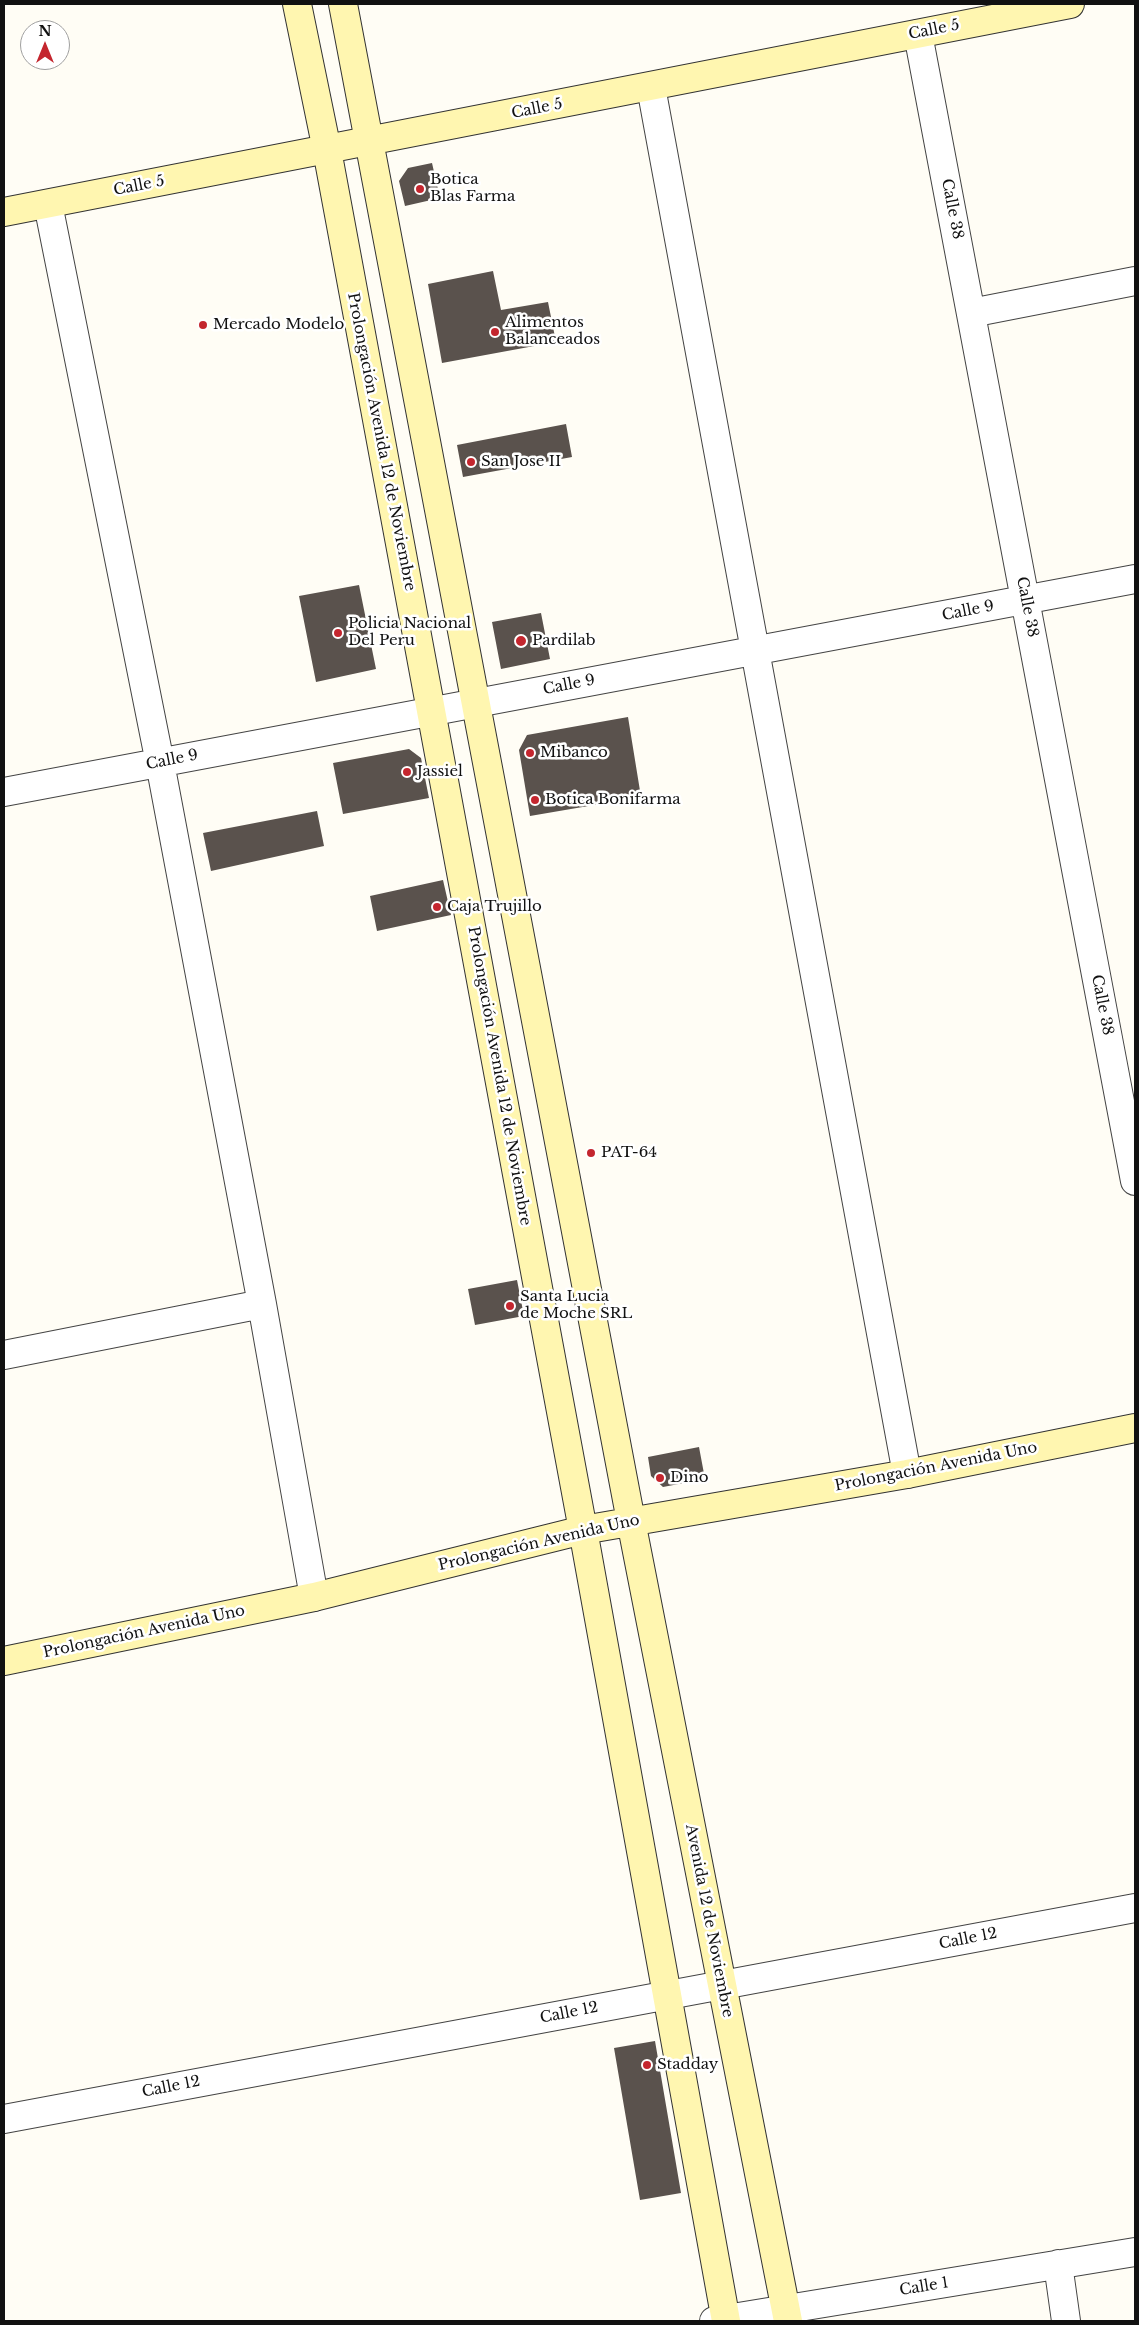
<!DOCTYPE html>
<html>
<head>
<meta charset="utf-8">
<style>
	body { margin:0 }
	#map { position:relative; width:1139px; height:2325px; overflow:hidden; background:#fffdf5; font-family:"Libre Baskerville",serif }
	canvas { display:block }
	.frame { position:absolute; inset:0; border:5px solid #111; pointer-events:none }
	.north { position:absolute; left:20px; top:20px; width:50px; height:50px; box-sizing:border-box; background:#fff; border:1px solid #a0a0a0; border-radius:50%; rotate:0deg; font-size:14px; font-weight:700; line-height:20px; text-align:center; color:#111 }
	.north::after { content:''; display:block; margin:auto; width:18px; height:22px; background:#c4262e; clip-path:polygon(50% 0,100% 100%,50% 72%,0 100%) }
</style>
</head>
<body>
<div id="map">
<canvas width="1139" height="2325"></canvas>
<div class="frame"></div>
<div class="north">N</div>
</div>
<script>
const ctx = document.querySelector('canvas').getContext('2d');
ctx.lineJoin = 'round';
function paint(path, color) { ctx.fillStyle = color; ctx.fill(path, 'evenodd'); }
const poly = rows => new Path2D(rows.map(r => 'M' + r).join(''));
function strokePath(path, color, width, dash) { ctx.strokeStyle = color; ctx.lineWidth = width; ctx.lineCap = dash ? 'butt' : 'round'; ctx.setLineDash(dash || []); ctx.stroke(path); }
function drawText(font, color, halo, rows, align = 'center') {
  ctx.font = font + ' "Libre Baskerville",serif'; ctx.lineWidth = 5; ctx.setLineDash([]); ctx.textBaseline = 'middle'; ctx.strokeStyle = halo; ctx.fillStyle = color; for (const [text, x, y, turn = 0] of rows) {
    ctx.save(); ctx.translate(x, y); ctx.rotate((+turn || 0) * Math.PI / 180); ctx.textAlign = isNaN(turn) ? turn : align; if (halo) ctx.strokeText(text, 0, 0); ctx.fillText(text, 0, 0); ctx.restore();
  }
}
paint(poly([
	[432,163,440,198,405,206,399,181,408,168],
	[493,271,501,310,548,302,556,342,442,363,428,284],
	[566,424,572,457,463,477,457,445],
	[359,585,376,669,316,682,299,596],
	[541,613,550,659,501,669,492,622],
	[628,717,641,797,530,816,519,750,527,735],
	[409,749,421,758,429,798,343,814,333,763],
	[317,811,324,846,211,871,203,833],
	[443,880,451,915,377,931,370,896],
	[517,1280,524,1316,475,1325,468,1289],
	[699,1447,705,1479,663,1487,651,1476,648,1457],
	[655,2041,681,2193,640,2200,614,2048]
]), '#5a524d');
const street = poly([
	[918,34,1135,1181],
	[651,87,907,1474],
	[48,204,160,763,262,1304,314,1597],
	[971,313,1135,281],
	[4,792,1135,579],
	[4,1355,262,1304],
	[4,2119,1135,1908],
	[1058,2264,1066,2321],
	[714,2321,1135,2252]
]);
const secondary = poly([
	[297,4,327,150,583,1530,726,2321],
	[343,4,631,1521,788,2321],
	[4,212,1070,4],
	[4,1661,314,1597,583,1530,907,1474,1135,1428]
]);
strokePath(street, '#444', 30);
strokePath(secondary, '#333', 30);
strokePath(street, '#fff', 28);
strokePath(secondary, '#fff6b0', 28);
for (const [x, y, r, color] of [
	[420,189,5,"#c4262e"],
	[203,325,5,"#c4262e"],
	[495,332,5,"#c4262e"],
	[471,462,5,"#c4262e"],
	[338,633,5,"#c4262e"],
	[521,641,6,"#c4262e"],
	[530,753,5,"#c4262e"],
	[407,772,5,"#c4262e"],
	[535,800,5,"#c4262e"],
	[437,907,5,"#c4262e"],
	[591,1153,5,"#c4262e"],
	[510,1306,5,"#c4262e"],
	[660,1478,5,"#c4262e"],
	[647,2065,5,"#c4262e"]
]) { const dot = new Path2D(); dot.arc(x, y, r, 0, 2 * Math.PI); ctx.fillStyle = color; ctx.fill(dot); strokePath(dot, '#fff', 2); }
drawText('15px', '#111', '#fff', [
	["Calle 5",934,30,-11],
	["Calle 5",537,109,-11],
	["Calle 5",139,186,-11],
	["Calle 38",952,209,79],
	["Prolongación Avenida 12 de Noviembre",381,442,79],
	["Calle 38",1027,607,79],
	["Calle 9",968,611,-11],
	["Calle 9",569,685,-11],
	["Calle 9",172,760,-11],
	["Calle 38",1102,1005,79],
	["Prolongación Avenida 12 de Noviembre",499,1076,80],
	["Prolongación Avenida Uno",936,1467,-11],
	["Prolongación Avenida Uno",539,1543,-13],
	["Prolongación Avenida Uno",144,1632,-12],
	["Avenida 12 de Noviembre",709,1921,79],
	["Calle 12",968,1939,-11],
	["Calle 12",569,2013,-11],
	["Calle 12",171,2087,-11],
	["Calle 1",924,2287,-9]
]);
drawText('15px', '#111', '#fff', [
	["Botica",430,180],
	["Blas Farma",430,197],
	["Alimentos",505,323],
	["Balanceados",505,340],
	["Mercado Modelo",213,325],
	["San Jose II",481,462],
	["Policia Nacional",348,624],
	["Del Peru",348,641],
	["Pardilab",532,641],
	["Mibanco",540,753],
	["Jassiel",417,772],
	["Botica Bonifarma",545,800],
	["Caja Trujillo",447,907],
	["PAT-64",601,1153],
	["Santa Lucia",520,1297],
	["de Moche SRL",520,1314],
	["Dino",670,1478],
	["Stadday",657,2065]
], 'left');
</script>
</body>
</html>
